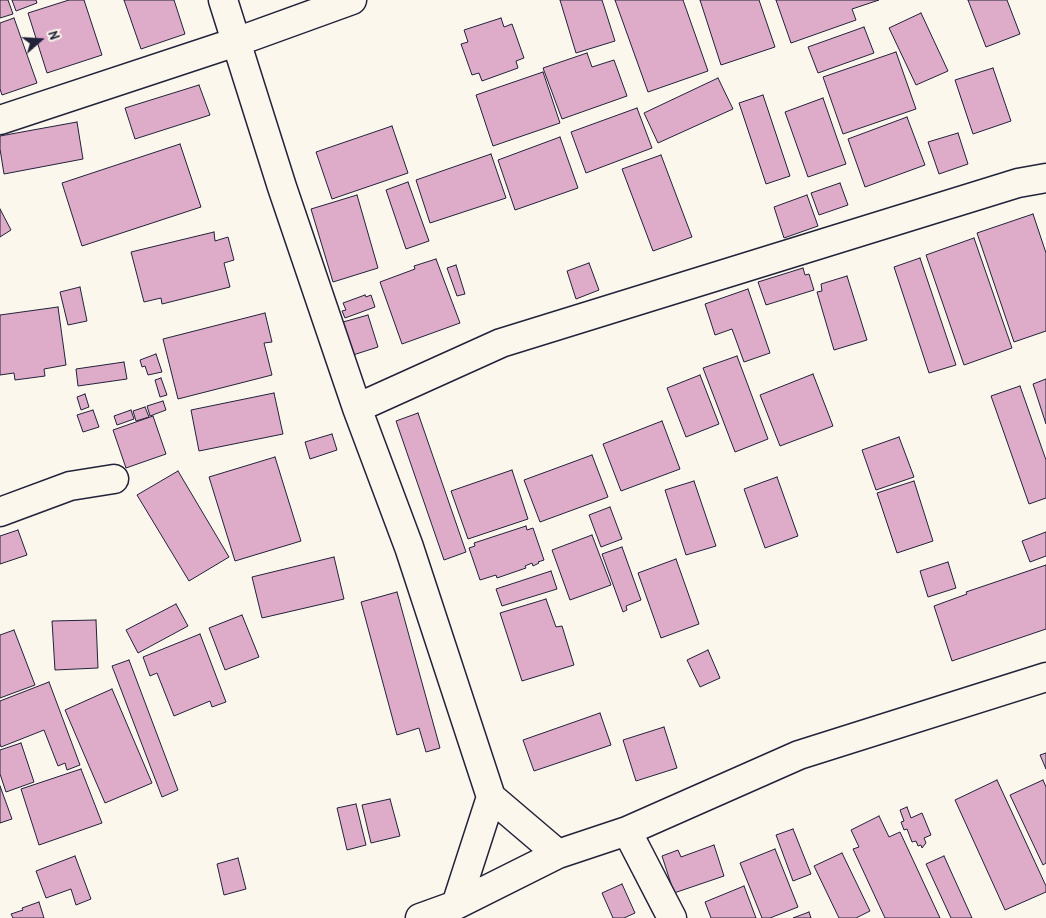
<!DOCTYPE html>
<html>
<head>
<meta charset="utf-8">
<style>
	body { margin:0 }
	#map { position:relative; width:1046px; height:918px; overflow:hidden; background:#fbf7ec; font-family:"Patrick Hand",sans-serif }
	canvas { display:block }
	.north { position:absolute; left:15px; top:15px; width:50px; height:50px; -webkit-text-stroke:4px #fbf7ec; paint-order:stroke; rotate:71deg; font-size:14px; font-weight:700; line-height:20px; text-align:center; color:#22223b }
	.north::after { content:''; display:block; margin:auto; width:18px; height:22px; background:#22223b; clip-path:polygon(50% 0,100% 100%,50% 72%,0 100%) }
</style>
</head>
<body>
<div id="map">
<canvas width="1046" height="918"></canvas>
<div class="north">N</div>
</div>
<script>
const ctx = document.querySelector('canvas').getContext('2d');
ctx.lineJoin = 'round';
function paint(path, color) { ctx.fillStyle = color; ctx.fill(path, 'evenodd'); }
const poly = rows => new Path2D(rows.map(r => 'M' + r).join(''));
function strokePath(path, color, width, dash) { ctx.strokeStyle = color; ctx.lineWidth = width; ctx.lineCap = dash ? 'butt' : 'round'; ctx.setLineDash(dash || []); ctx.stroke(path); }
const building = poly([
	[0,0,8,0,13,14,0,18,0,0],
	[12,0,36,0,37,3,16,11,12,0],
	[69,0,84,0,102,55,47,73,28,13,69,0],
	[124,0,174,0,185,34,141,49,124,0],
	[560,0,602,0,615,41,576,53,560,0],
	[615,0,683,0,708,71,648,92,615,0],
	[700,0,759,0,775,47,721,65,700,0],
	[776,0,879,0,852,9,856,20,791,43,776,0],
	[968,0,1007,0,1020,34,986,47,968,0],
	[921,13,948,71,916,85,889,28,921,13],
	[14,18,37,83,2,95,0,89,0,23,14,18],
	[501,18,504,27,512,24,524,58,516,61,518,68,482,81,479,73,472,75,461,44,468,42,464,30,501,18],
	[864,27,874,53,818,73,808,47,864,27],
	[896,52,916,109,843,134,823,77,896,52],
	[587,53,592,67,614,60,627,96,562,119,543,68,587,53],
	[993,68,1011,121,973,134,955,80,993,68],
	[543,72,560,123,493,146,476,95,543,72],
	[718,78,733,109,658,143,644,113,718,78],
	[199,85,210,115,135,139,125,108,199,85],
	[763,95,790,176,766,184,739,103,763,95],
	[823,98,846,164,808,177,785,112,823,98],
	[637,108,652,148,586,173,571,132,637,108],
	[907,117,925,165,865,187,848,139,907,117],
	[77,122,83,159,4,174,0,149,0,136,77,122],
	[392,126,408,173,332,199,316,152,392,126],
	[958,133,968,164,939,174,928,142,958,133],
	[560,137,578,188,515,210,498,160,560,137],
	[180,144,201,207,82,246,62,183,180,144],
	[491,154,506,198,430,223,416,180,491,154],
	[661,155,692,237,653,251,622,169,661,155],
	[408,182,429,241,406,249,386,190,408,182],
	[840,183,848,205,819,215,811,193,840,183],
	[357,195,378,268,333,282,311,209,357,195],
	[807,195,818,226,784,238,774,207,807,195],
	[0,209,11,230,0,237,0,209],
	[1033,214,1046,253,1046,331,1014,342,977,233,1033,214],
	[214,232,215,241,228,237,234,260,224,263,230,287,162,304,161,298,144,302,131,252,214,232],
	[974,238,1012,348,964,365,926,255,974,238],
	[920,258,956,365,929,373,894,267,920,258],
	[436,259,460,323,402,344,380,282,415,269,414,266,436,259],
	[589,263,599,290,576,299,567,271,589,263],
	[456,265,465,294,457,296,447,268,456,265],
	[803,268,805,275,809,274,814,290,766,305,758,282,803,268],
	[847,276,867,340,834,350,817,292,822,291,821,284,847,276],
	[80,287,87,321,68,325,60,292,80,287],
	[748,289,770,353,744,362,732,329,715,335,705,304,748,289],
	[365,295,366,297,371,295,375,307,345,318,342,311,346,310,343,303,365,295],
	[58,307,66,365,44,369,45,376,15,380,14,373,0,375,0,315,58,307],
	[265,313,272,342,264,343,272,375,178,399,163,339,265,313],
	[368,315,378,347,353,355,343,322,368,315],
	[156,354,162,372,148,375,145,366,142,367,140,360,156,354],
	[737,356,768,439,735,452,703,368,737,356],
	[124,362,127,379,78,386,76,369,124,362],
	[813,374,833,426,780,446,760,395,813,374],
	[700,375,719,424,686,437,667,388,700,375],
	[161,378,167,395,160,397,155,380,161,378],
	[1046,379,1046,424,1033,384,1046,379],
	[1020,386,1046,460,1046,498,1029,504,991,396,1020,386],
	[274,393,283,434,199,451,191,410,274,393],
	[85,394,89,407,81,410,77,397,85,394],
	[163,401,166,410,150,416,147,406,163,401],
	[145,407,149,417,136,421,133,411,145,407],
	[93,410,99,427,83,432,77,415,93,410],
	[131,410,134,419,117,425,114,416,131,410],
	[418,413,466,552,444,560,396,421,418,413],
	[153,416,166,454,126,468,113,430,153,416],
	[662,421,680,469,621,491,603,444,662,421],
	[332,434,337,450,310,459,305,442,332,434],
	[899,437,914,477,876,490,862,450,899,437],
	[592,455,608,497,540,522,524,480,592,455],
	[275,457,301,541,235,561,209,477,275,457],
	[512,470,528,519,468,539,451,491,512,470],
	[178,471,229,557,189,581,137,495,178,471],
	[777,477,798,536,765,548,744,489,777,477],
	[694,481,716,546,686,555,665,490,694,481],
	[914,481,933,541,897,553,877,493,914,481],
	[610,507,622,539,601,547,589,515,610,507],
	[526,526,527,530,533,528,544,560,538,562,539,563,533,566,532,563,525,566,526,568,497,578,496,575,480,580,469,548,475,546,474,543,526,526],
	[18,530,27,555,0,564,0,536,18,530],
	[1046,532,1046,556,1030,562,1022,541,1046,532],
	[592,535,611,585,570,600,552,550,592,535],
	[622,547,641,600,626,606,627,610,623,612,602,554,622,547],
	[334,557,344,599,262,618,252,577,334,557],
	[676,559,699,624,661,638,638,573,676,559],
	[948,562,956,588,928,597,920,571,948,562],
	[1046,565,1046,629,952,661,934,606,967,594,966,592,1046,565],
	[551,571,557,589,502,606,496,589,551,571],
	[397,592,440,748,426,752,419,728,397,735,361,602,397,592],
	[546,599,556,627,562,626,574,665,522,681,500,613,546,599],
	[176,604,188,626,138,653,126,630,176,604],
	[242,615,259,657,225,670,209,628,242,615],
	[96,620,98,668,55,670,52,621,96,620],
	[14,630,35,685,0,698,0,635,14,630],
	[200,634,226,702,212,707,210,701,174,716,157,673,150,676,143,657,200,634],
	[708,650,720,678,700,687,687,660,708,650],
	[129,660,178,790,162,797,112,666,129,660],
	[49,682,80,765,67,770,65,763,58,766,44,730,1,747,0,744,0,701,49,682],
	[112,689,152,783,105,803,65,710,112,689],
	[600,713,611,745,534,771,523,740,600,713],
	[664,727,677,768,636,781,623,740,664,727],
	[21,743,34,782,6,792,0,774,0,750,21,743],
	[1046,753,1046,769,1040,755,1046,753],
	[81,769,102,823,39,845,21,789,81,769],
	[997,780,1046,886,1046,892,1005,910,955,800,997,780],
	[1043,780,1046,787,1046,863,1043,865,1010,795,1043,780],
	[0,786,12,819,0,823,0,786],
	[390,799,400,836,371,843,362,805,390,799],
	[356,804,366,845,347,850,337,808,356,804],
	[907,807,911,818,922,813,931,835,924,838,926,843,922,848,921,845,918,846,916,841,912,842,907,829,904,830,901,822,904,821,900,810,907,807],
	[879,816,889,837,900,832,940,918,885,918,853,849,859,847,851,830,879,816],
	[793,829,811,874,793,881,776,835,793,829],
	[714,845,724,876,674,893,662,856,678,850,681,857,714,845],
	[775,849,798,907,770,918,762,918,740,863,775,849],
	[842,853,870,911,856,918,839,918,814,866,842,853],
	[75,856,91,899,76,905,71,889,46,898,36,871,75,856],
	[944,856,972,918,951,918,926,864,944,856],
	[238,858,246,889,224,895,217,864,238,858],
	[622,884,635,913,624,918,613,918,602,893,622,884],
	[744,886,756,918,711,918,705,902,744,886],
	[39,902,44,918,13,918,11,914,23,910,22,908,39,902],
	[809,912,811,918,793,918,809,912]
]);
paint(building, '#deacc9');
strokePath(building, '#22223b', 1);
const minor = poly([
	[223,0,282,187,357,408,409,547,491,797,558,854],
	[0,120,236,42,352,0],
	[357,408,501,343,1018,183,1046,178],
	[0,512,70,486,114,479],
	[627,831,672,918],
	[456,905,491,797],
	[420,918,456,905,558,854,627,831,799,755,1046,677]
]);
strokePath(minor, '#22223b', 31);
strokePath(minor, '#fbf7ec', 28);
</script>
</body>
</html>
